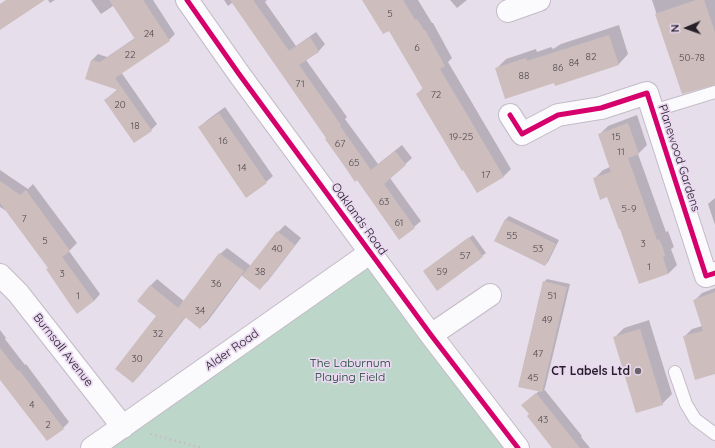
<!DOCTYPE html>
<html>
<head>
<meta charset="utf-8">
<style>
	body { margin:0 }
	#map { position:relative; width:715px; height:448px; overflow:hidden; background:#e7deeb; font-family:Quicksand,sans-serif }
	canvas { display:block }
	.north { position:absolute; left:667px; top:8px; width:40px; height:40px; -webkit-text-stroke:3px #ead8f1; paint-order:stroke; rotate:268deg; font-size:11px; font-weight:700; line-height:16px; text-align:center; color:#262029 }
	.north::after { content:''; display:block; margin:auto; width:14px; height:18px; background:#262029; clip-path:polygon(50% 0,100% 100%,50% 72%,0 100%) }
</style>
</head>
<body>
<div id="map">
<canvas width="715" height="448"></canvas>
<div class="north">N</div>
</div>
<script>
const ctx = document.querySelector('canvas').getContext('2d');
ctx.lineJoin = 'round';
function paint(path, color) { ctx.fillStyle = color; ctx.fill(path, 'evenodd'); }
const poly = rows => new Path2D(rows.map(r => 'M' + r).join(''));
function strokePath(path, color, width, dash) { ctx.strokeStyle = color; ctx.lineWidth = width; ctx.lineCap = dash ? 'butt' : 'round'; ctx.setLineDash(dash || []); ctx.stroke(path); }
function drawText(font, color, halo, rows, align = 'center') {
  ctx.font = font + ' Quicksand,sans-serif'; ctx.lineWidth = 3.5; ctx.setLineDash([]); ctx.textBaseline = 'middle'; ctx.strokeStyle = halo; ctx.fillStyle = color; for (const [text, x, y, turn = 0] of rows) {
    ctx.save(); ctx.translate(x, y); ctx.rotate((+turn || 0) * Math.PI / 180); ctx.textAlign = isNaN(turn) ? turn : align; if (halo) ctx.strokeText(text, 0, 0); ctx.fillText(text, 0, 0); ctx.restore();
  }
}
paint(poly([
	[371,268,504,448,106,448,355,272]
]), '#bcd7ca');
paint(poly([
	[48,0,55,0,50,3],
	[91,0,122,0,101,14],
	[133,0,153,0,175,34,169,40,121,72,157,124,151,130,106,100,112,94,118,89,87,78,92,60,98,54,107,57,135,38],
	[224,0,267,0,265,2,296,46,316,32,325,44,319,51,306,60,347,117,345,119,378,164,402,145,412,158,390,178,421,221,414,227,399,238,233,2,228,6],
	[371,0,418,0,432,23,433,23,452,58,448,62,511,169,504,176,478,192,417,94,424,87],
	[450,0,467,0,457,8],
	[652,0,715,0,715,83,682,93],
	[619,25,628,54,619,64,555,82,496,69,506,59,536,49,537,52,551,47,553,49,561,44],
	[225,107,273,176,266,182,200,127,206,121],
	[637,115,647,145,638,154,666,232,668,231,674,247,671,249,677,265,668,274,594,179,603,170,610,167,599,135,608,126],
	[0,170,28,189,33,184,77,243,69,251,100,294,94,301,49,268,8,212,0,207],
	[715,198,715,225,708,204],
	[509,216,559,240,548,262,545,265,505,220],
	[285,225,301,238,267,282,260,288,242,275,207,322,200,328,186,317,140,375,133,382,158,316,138,301,151,285,157,279,185,302,220,254,227,248,251,266,278,232],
	[473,235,486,253,438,289,424,271],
	[547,279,570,284,545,388,544,389,582,436,581,437,590,448,554,448,530,414,523,405,539,391,544,282],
	[715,288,715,373,684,337,692,329,702,326,695,300,702,293],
	[649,320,672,394,662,404,614,338,624,328],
	[0,330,6,338,5,339,25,365,26,364,69,422,63,428,0,378]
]), '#0003');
paint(poly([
	[6,0,45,0,0,30,0,4],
	[109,0,143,0,170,41,115,78,152,131,134,143,104,100,118,90,85,79,91,60,100,62,135,39],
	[230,0,253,0,289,51,310,37,319,52,299,65,341,125,340,126,371,170,395,151,406,165,384,184,415,228,399,240,357,180,355,182,345,167,325,139,326,138],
	[362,0,403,0,415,20,417,19,424,30,425,30,445,66,440,69,504,177,477,193,463,170,462,171,416,94,423,89,389,31,383,34],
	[696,0,704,0,715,32,715,85,682,94,655,14],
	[609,35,619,65,555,86,554,83,505,99,495,68,526,58,527,61],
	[219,113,267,183,246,198,198,127],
	[628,123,639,154,628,158,657,240,659,239,663,248,665,256,663,257,668,274,639,284,620,229,619,229,607,197,600,200,593,178,611,172,598,134],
	[0,181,20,195,26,190,70,251,62,257,94,301,77,314,69,303,46,269,48,268,0,203],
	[505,219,556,244,545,266,494,241],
	[277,231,295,245,260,290,242,276],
	[469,237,483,257,437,291,423,271],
	[219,253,244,271,200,329,185,317,133,383,115,369,156,316,137,301,150,285,178,308],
	[543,281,567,287,542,392,518,387],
	[715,292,715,374,695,380,683,336,703,331,693,300],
	[640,329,663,405,636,413,613,337],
	[0,348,18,371,19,370,64,429,47,441,0,380],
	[536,393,580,448,552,448,527,416,529,414,521,405]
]), '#cdbebd');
const service = poly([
	[653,111,715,92],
	[675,372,686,404,695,419,715,434]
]);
const minor = poly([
	[187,0,239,74,431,335,518,448],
	[508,11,539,0],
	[510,115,522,134,558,115,601,108,647,93,706,276,715,273],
	[0,275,18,293,123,427],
	[431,335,490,295],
	[92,448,371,252]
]);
strokePath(service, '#c3bbc6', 14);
strokePath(minor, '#c3bbc6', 24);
strokePath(poly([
	[150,434,202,448]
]), '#c4c1c6', 2.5, [2, 3]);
strokePath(service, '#fbfafc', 12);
strokePath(minor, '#fbfafc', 22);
strokePath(poly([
	[187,0,239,74,431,335,518,448],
	[510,115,522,134,558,115,601,108,647,93,706,276,715,273]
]), '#d6006c', 5);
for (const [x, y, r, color] of [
	[638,371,4,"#6a626d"]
]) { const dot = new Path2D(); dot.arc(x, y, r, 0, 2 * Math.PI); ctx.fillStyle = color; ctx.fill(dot); strokePath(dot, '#ead8f1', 1.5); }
drawText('10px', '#50484e', null, [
	["5",390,14],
	["24",149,34],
	["6",417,48],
	["22",130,55],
	["82",591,57],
	["50-78",692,58],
	["84",574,63],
	["86",558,68],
	["88",524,76],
	["71",300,84],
	["72",436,95],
	["20",120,105],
	["18",135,126],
	["19-25",461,137],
	["15",616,137],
	["16",223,141],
	["67",340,144],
	["11",621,152],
	["65",354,163],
	["14",242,168],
	["17",486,175],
	["63",384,202],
	["5-9",629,209],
	["7",24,219],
	["61",399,223],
	["55",512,236],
	["5",45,241],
	["3",643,244],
	["40",277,249],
	["53",538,249],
	["57",465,256],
	["1",649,267],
	["38",260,272],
	["59",442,272],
	["3",62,274],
	["36",216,284],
	["1",78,296],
	["51",552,296],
	["34",200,311],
	["49",547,320],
	["32",158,334],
	["47",538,354],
	["30",137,359],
	["45",533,378],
	["4",32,405],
	["43",543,420],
	["2",48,425]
]);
drawText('12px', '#262029', '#ead8f1', [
	["Planewood Gardens",679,158,72],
	["Oaklands Road",359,219,54],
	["Burnsall Avenue",63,350,52],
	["Alder Road",232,350,-35]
]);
drawText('12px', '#0b3d25', '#ead8f1', [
	["The Laburnum",350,363],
	["Playing Field",350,377]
]);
drawText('bold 12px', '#262029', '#ead8f1', [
	["CT Labels Ltd",630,371]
], 'right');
</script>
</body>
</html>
